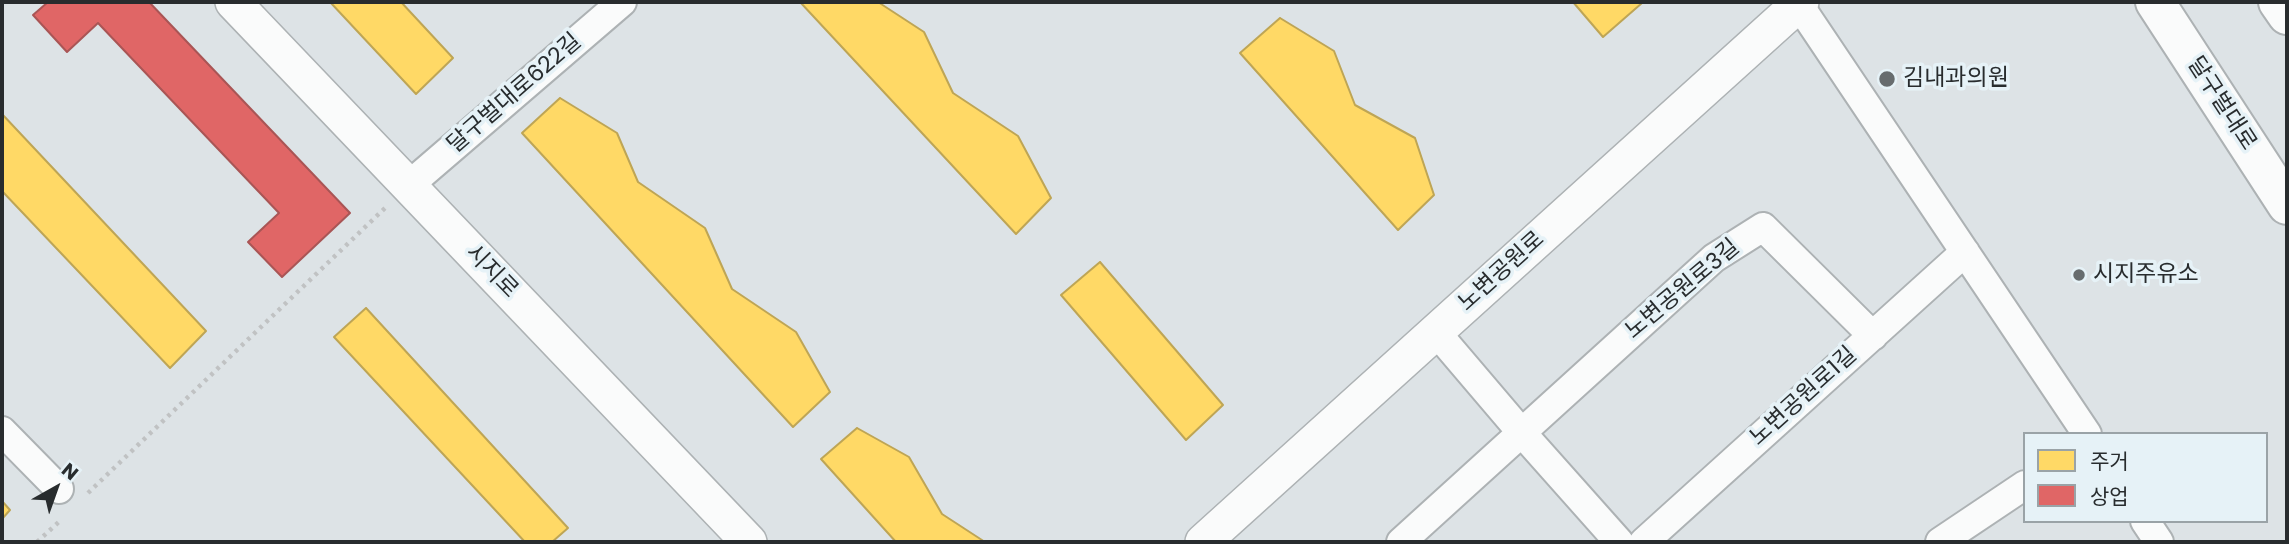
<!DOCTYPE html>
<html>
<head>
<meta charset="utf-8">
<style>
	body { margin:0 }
	#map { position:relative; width:2289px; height:544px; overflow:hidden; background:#dde3e6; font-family:Poppins,"Noto Sans KR",sans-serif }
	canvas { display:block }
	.frame { position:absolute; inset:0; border:4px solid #282c2e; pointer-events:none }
	.legend { position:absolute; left:2023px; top:432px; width:245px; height:91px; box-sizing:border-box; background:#e6f2f7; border:2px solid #9aa3a7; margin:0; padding:9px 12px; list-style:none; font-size:21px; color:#282c2e }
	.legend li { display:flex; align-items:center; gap:14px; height:35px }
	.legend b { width:35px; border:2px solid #9aa3a7 }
	.north { position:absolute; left:21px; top:453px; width:70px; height:70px; -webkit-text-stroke:5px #e6f2f7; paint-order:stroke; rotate:40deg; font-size:19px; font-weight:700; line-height:28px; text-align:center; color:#282c2e }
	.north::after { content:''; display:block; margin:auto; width:24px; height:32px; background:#282c2e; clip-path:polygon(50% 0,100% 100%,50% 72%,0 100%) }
</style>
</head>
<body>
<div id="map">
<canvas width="2289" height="544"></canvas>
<div class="frame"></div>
<ul class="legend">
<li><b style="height:19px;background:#ffd966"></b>주거</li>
<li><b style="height:19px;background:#e06666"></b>상업</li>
</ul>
<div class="north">N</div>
</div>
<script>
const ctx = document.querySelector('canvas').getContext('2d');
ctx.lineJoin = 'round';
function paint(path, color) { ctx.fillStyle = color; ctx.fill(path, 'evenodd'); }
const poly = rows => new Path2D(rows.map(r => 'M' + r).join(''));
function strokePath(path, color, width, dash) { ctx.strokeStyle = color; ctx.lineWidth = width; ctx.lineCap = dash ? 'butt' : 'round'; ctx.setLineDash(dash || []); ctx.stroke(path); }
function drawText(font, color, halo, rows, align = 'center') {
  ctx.font = font + ' Poppins,"Noto Sans KR",sans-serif'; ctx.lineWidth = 7; ctx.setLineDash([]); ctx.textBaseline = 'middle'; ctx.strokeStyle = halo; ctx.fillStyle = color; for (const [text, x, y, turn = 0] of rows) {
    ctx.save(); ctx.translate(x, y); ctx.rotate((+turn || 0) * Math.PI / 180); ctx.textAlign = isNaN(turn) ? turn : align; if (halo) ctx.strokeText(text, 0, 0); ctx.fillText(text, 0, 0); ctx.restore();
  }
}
const homes = poly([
	[330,2,401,2,453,58,416,94,330,2],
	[800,2,878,2,924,32,953,93,1018,136,1051,198,1016,234,800,2],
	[1573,2,1641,2,1642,3,1603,37,1573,2],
	[1280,18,1334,51,1355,105,1415,138,1434,195,1398,230,1240,53,1280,18],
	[560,98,617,133,638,182,705,228,732,289,796,332,830,392,793,427,522,133,560,98],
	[2,114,206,331,170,368,2,191,2,114],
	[1100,262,1223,405,1186,440,1061,295,1100,262],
	[366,308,568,528,552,542,525,542,334,337,366,308],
	[857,428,909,457,942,514,985,542,896,542,821,459,857,428],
	[2,501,10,510,2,519,2,501]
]);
paint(homes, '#ffd966');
strokePath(homes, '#bea555', 2);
const shops = poly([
	[48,2,149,2,350,213,282,277,248,242,279,213,98,23,67,52,33,15,48,2]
]);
paint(shops, '#e06666');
strokePath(shops, '#a95555', 2);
const minor = poly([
	[1797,2,2087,434],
	[408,186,622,2],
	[1436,332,1522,433,1619,542],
	[2,431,59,489],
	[2145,521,2159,542],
	[1401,542,1714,258,1763,227,1873,336],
	[1644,542,1965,252],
	[1940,542,2025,485]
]);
const tertiary = poly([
	[233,2,749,542],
	[1203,542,1801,2]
]);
const primary = poly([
	[2155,2,2287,205],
	[2278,2,2287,15]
]);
strokePath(minor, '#adb2b4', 32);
strokePath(tertiary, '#adb2b4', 38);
strokePath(primary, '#adb2b4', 42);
strokePath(poly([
	[88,493,385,208],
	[37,542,62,519]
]), '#c0c2c3', 4.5, [3.5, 5]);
strokePath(minor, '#fafbfb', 28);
strokePath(tertiary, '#fafbfb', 35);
strokePath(primary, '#fafbfb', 38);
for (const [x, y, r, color] of [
	[1887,79,9,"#676c6e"],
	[2079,275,7,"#676c6e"]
]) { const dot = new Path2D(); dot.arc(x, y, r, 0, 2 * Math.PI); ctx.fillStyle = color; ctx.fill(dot); strokePath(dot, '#e6f2f7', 2.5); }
drawText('23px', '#282c2e', '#e6f2f7', [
	["김내과의원",1903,79],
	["시지주유소",2093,275]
], 'left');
drawText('23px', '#282c2e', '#e6f2f7', [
	["달구벌대로622길",515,94,-41],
	["달구벌대로",2221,104,57],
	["시지로",491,272,46],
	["노변공원로",1502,272,-42],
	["노변공원로3길",1683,290,-40],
	["노변공원로1길",1804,397,-42]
]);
</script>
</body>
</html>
